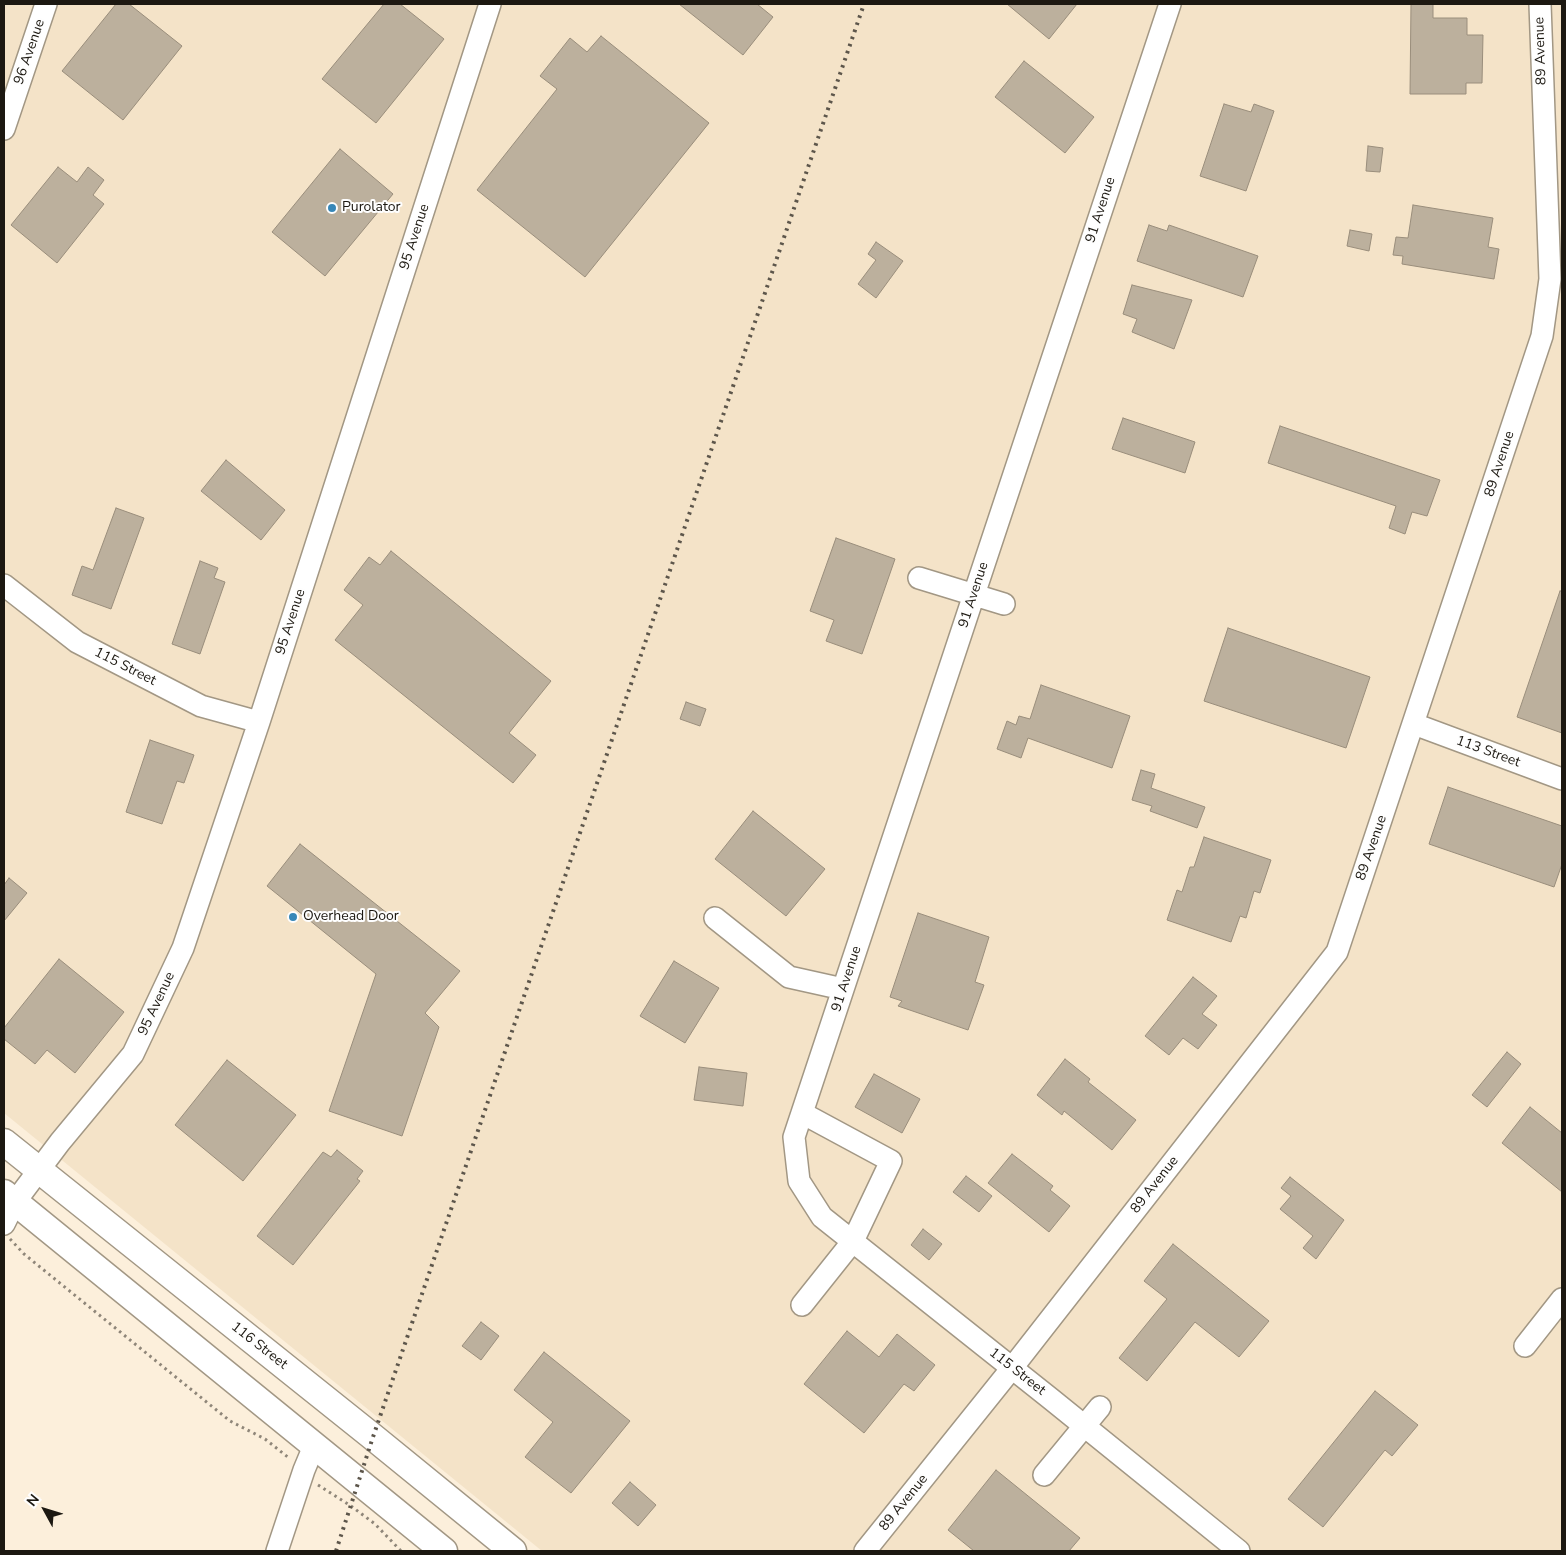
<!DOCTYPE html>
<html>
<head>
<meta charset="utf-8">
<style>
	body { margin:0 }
	#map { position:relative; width:1566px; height:1555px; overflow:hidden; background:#fcefdb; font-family:"Nunito Sans",sans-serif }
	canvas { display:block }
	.frame { position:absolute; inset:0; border:5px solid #1c1811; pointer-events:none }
	.north { position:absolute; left:20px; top:1485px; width:50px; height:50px; -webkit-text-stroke:4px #fefefe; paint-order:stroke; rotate:309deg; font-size:14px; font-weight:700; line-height:20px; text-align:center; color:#1c1811 }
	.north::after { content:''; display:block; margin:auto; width:18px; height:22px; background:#1c1811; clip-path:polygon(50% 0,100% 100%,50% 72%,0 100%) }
</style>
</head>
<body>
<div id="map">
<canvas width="1566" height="1555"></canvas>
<div class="frame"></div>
<div class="north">N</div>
</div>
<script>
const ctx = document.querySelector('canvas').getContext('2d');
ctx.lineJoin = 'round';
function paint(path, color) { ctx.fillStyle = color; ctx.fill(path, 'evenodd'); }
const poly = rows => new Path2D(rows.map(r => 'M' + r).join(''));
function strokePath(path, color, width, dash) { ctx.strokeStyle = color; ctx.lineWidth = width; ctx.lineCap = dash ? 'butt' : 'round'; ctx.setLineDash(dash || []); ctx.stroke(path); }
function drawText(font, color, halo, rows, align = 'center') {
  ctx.font = font + ' "Nunito Sans",sans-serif'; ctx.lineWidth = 4; ctx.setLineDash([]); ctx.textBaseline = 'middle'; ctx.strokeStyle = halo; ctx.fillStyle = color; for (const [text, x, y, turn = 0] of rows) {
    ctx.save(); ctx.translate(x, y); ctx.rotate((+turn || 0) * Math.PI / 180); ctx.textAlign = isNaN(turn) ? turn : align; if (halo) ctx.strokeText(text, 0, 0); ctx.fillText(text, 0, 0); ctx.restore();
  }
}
paint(poly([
	[4,4,1562,4,1562,1551,542,1551,4,1113]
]), '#f4e3c8');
const building = poly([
	[116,4,129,4,182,46,123,120,62,71,116,4],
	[384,4,400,4,444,39,376,123,322,79,384,4],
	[679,4,757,4,773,17,743,55,679,4],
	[1007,4,1077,4,1049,39,1007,4],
	[1411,4,1433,4,1433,18,1467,18,1467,35,1483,35,1482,83,1466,83,1466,94,1410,94,1411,4],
	[601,36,709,123,585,277,477,190,557,89,540,76,570,38,587,52,601,36],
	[1024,61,1094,117,1065,153,995,97,1024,61],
	[1224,104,1251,112,1254,104,1274,111,1246,191,1200,176,1224,104],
	[1368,146,1383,148,1380,172,1366,171,1368,146],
	[340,149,393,194,325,276,272,232,340,149],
	[58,167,77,182,88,167,104,180,93,195,104,204,57,263,11,225,58,167],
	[1413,205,1493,218,1488,247,1499,249,1494,279,1402,264,1403,256,1393,255,1396,237,1408,238,1413,205],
	[1149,225,1167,231,1169,225,1258,256,1243,297,1137,261,1149,225],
	[1350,230,1372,234,1369,251,1347,246,1350,230],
	[876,242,903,261,876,298,858,284,876,260,868,254,876,242],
	[1132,285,1192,300,1174,349,1132,332,1137,319,1123,314,1132,285],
	[1123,418,1195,442,1185,473,1112,449,1123,418],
	[1280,426,1440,480,1427,516,1412,512,1405,534,1389,528,1396,506,1268,463,1280,426],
	[226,460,285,510,261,540,201,491,226,460],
	[116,508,144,518,111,609,72,595,82,566,93,570,116,508],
	[836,538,895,559,862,654,826,641,834,620,810,611,836,538],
	[391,551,551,681,509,733,536,755,513,783,335,640,363,605,344,590,369,557,380,565,391,551],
	[200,561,218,568,214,578,225,582,200,654,172,644,200,561],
	[1560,591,1562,591,1562,733,1517,717,1560,591],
	[1228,628,1370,677,1346,748,1204,701,1228,628],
	[1041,685,1130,716,1112,768,1028,738,1021,758,997,749,1007,721,1016,725,1019,716,1030,719,1041,685],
	[686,702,706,709,700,726,680,719,686,702],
	[150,740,194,755,184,783,177,781,162,824,126,812,150,740],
	[1141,770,1155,774,1151,788,1205,807,1197,828,1150,811,1152,806,1132,800,1141,770],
	[1448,787,1562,826,1562,864,1554,887,1429,844,1448,787],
	[753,811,825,869,786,916,715,859,753,811],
	[1204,837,1271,860,1260,893,1254,891,1246,918,1240,916,1231,942,1167,920,1177,890,1182,892,1190,867,1194,867,1204,837],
	[300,844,460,971,425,1013,439,1027,402,1136,329,1111,376,974,267,886,300,844],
	[9,878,27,893,4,921,4,885,9,878],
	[918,913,989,937,975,982,984,985,968,1030,898,1006,902,1001,890,997,918,913],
	[59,959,124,1012,75,1073,47,1050,35,1064,4,1039,4,1028,59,959],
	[674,961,719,988,685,1043,640,1016,674,961],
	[1193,977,1217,996,1202,1014,1217,1025,1198,1049,1183,1038,1169,1055,1145,1036,1193,977],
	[1507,1052,1521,1064,1487,1107,1472,1095,1507,1052],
	[1065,1059,1090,1079,1088,1082,1136,1120,1112,1150,1064,1111,1062,1115,1037,1095,1065,1059],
	[227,1060,296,1115,243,1181,175,1125,227,1060],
	[699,1067,747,1073,743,1106,694,1100,699,1067],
	[874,1074,920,1099,902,1133,855,1107,874,1074],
	[1530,1107,1562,1133,1562,1192,1502,1143,1530,1107],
	[337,1150,363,1171,357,1179,360,1181,293,1265,257,1236,323,1152,331,1157,337,1150],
	[1012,1154,1053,1186,1050,1190,1070,1206,1049,1232,988,1183,1012,1154],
	[966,1176,992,1196,979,1212,953,1192,966,1176],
	[1290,1177,1344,1220,1316,1259,1303,1248,1313,1236,1280,1209,1291,1196,1281,1188,1290,1177],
	[923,1229,942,1244,929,1260,911,1245,923,1229],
	[1173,1244,1269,1321,1239,1357,1195,1322,1147,1381,1119,1358,1167,1299,1144,1281,1173,1244],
	[481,1322,499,1336,481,1360,462,1346,481,1322],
	[847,1331,879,1357,897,1334,935,1365,914,1391,904,1384,864,1433,804,1384,847,1331],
	[544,1352,630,1421,571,1493,525,1457,553,1422,514,1390,544,1352],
	[1375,1391,1418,1425,1392,1456,1385,1450,1323,1527,1288,1499,1375,1391],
	[996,1470,1080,1538,1069,1551,974,1551,948,1530,996,1470],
	[630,1482,656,1505,638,1526,612,1503,630,1482]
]);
paint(building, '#bcb09d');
strokePath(building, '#9a8e7c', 1);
const minor = poly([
	[1170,4,794,1137,799,1181,822,1217,1051,1399,1239,1551],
	[4,129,46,4],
	[919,578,1004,604],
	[4,585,77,642,201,706,259,722],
	[1414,724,1562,779],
	[715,918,789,977,843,989],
	[4,1224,15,1202,60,1142,133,1054,183,948,259,722,490,4],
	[802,1305,853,1241,891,1161,802,1113],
	[1525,1346,1562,1299],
	[1044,1475,1100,1407],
	[277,1551,304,1470,314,1446],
	[865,1551,1012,1368,1337,952,1542,336,1550,279,1540,4]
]);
const major = poly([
	[4,1142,373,1437,513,1551],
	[4,1193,444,1551]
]);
strokePath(minor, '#a29784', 24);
strokePath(major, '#a29784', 29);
strokePath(poly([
	[10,1239,24,1254,230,1421,265,1439,289,1458],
	[318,1485,351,1506,375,1524,401,1551]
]), '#8f8679', 3, [2.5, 4]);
strokePath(minor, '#fff', 21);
strokePath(major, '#fff', 26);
strokePath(poly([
	[336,1551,373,1437,864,4]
]), '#5d564b', 4, [2.5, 5]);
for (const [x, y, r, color] of [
	[332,208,5,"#3787b8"],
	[293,917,5,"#3787b8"]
]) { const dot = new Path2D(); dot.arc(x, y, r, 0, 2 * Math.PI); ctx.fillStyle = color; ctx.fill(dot); strokePath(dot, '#fefefe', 2); }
drawText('14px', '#1c1811', '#fefefe', [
	["89 Avenue",1541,51,-92],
	["96 Avenue",30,52,-71],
	["91 Avenue",1101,210,-72],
	["95 Avenue",415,237,-72],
	["89 Avenue",1500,464,-72],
	["91 Avenue",974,595,-72],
	["95 Avenue",291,622,-72],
	["115 Street",125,667,27],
	["113 Street",1488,752,20],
	["89 Avenue",1372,848,-71],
	["91 Avenue",847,979,-72],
	["95 Avenue",157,1004,-65],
	["89 Avenue",1155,1185,-52],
	["116 Street",259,1346,38],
	["115 Street",1017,1372,38],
	["89 Avenue",904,1503,-51]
]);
drawText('14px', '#1c1811', '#fefefe', [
	["Purolator",342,208],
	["Overhead Door",303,917]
], 'left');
</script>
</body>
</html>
